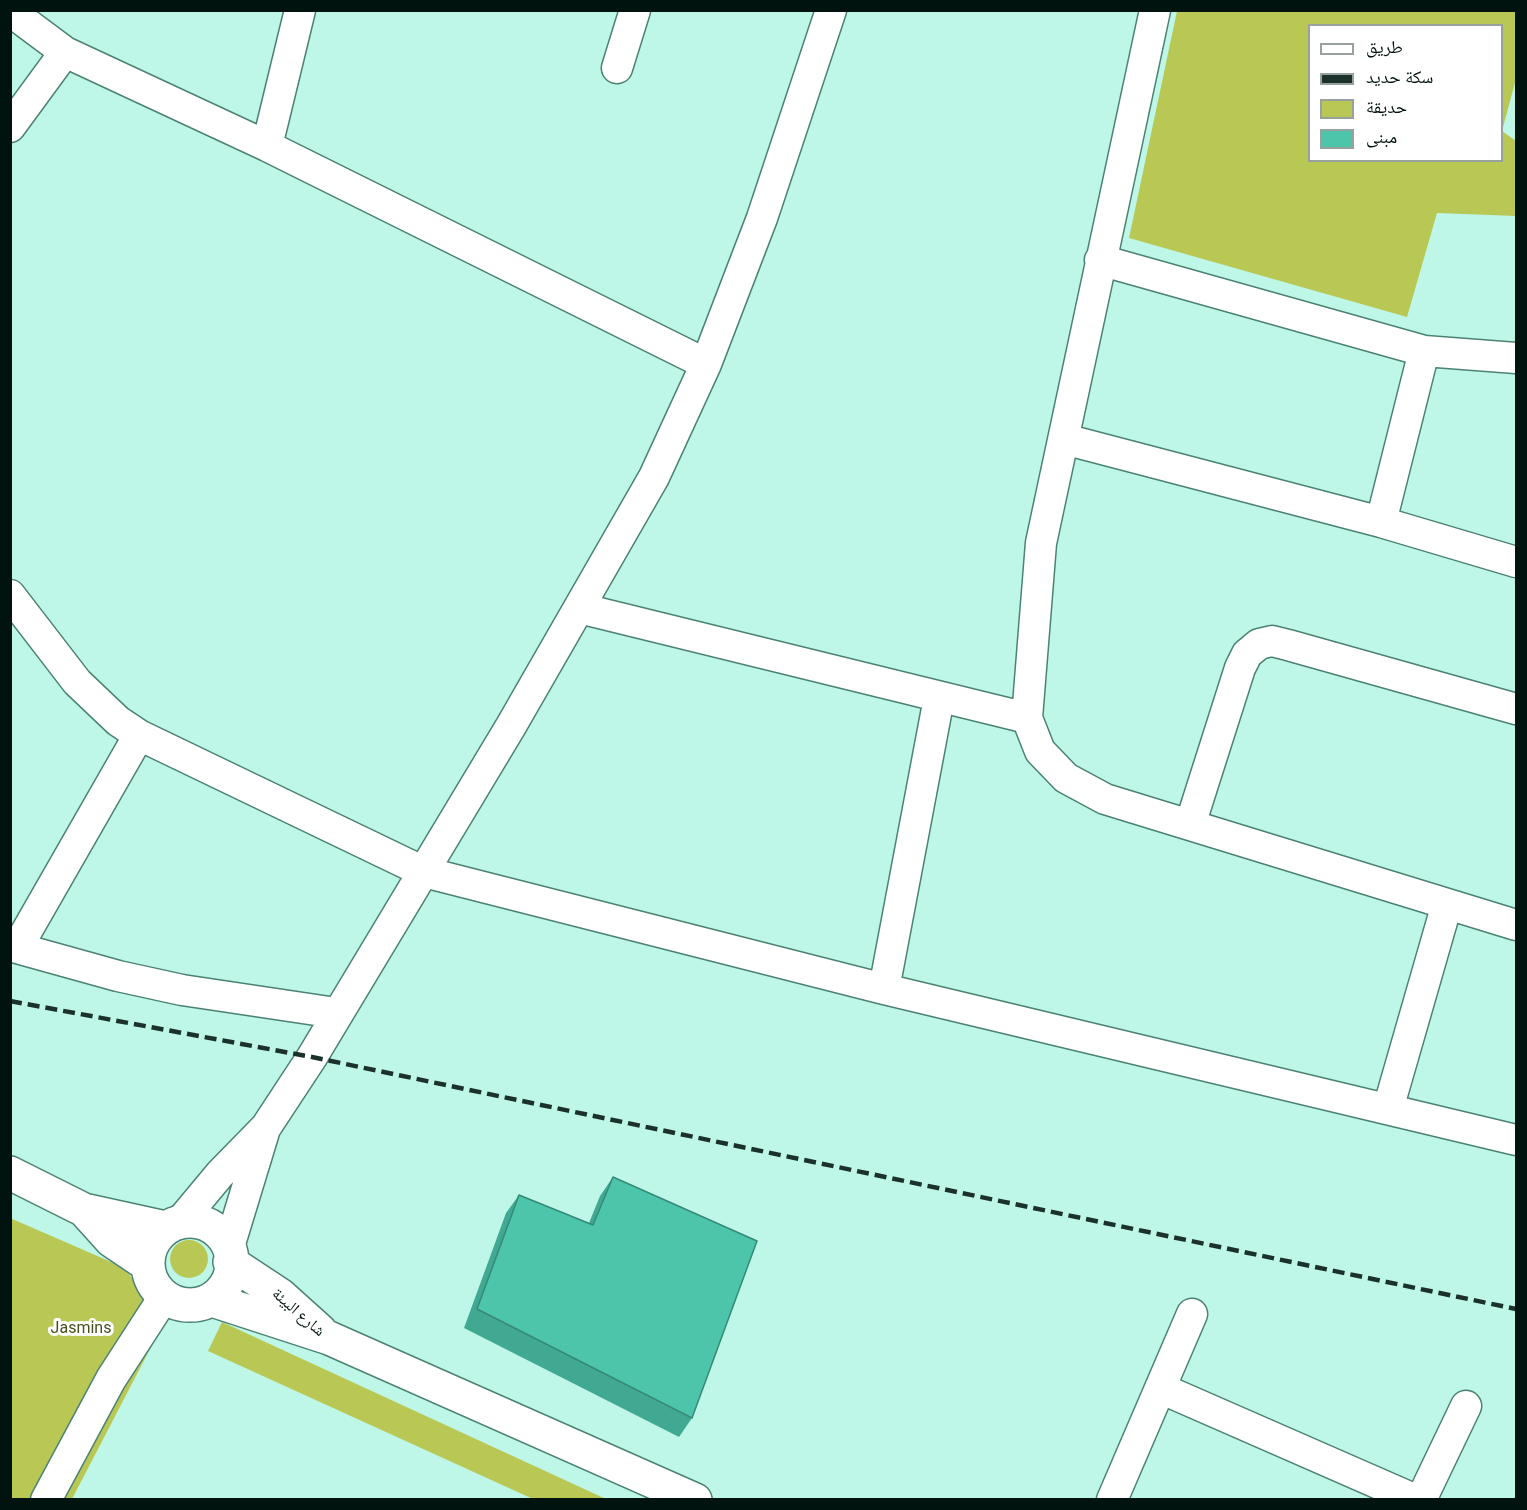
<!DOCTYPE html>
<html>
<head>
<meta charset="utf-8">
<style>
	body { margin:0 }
	#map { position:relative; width:1527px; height:1510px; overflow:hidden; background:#bef7e7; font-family:Roboto,"Noto Naskh Arabic",sans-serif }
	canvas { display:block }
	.frame { position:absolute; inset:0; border:12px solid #00130e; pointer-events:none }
	.legend { position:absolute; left:1308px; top:24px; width:195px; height:138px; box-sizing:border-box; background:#fff; border:2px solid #99a19f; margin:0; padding:8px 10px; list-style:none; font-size:18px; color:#00130e }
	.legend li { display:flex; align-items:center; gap:12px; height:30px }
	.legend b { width:30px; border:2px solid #99a19f }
</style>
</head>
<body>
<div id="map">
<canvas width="1527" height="1510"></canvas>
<div class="frame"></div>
<ul class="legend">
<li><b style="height:8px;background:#fff"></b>طريق</li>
<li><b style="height:8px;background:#1a322b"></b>سكة حديد</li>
<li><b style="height:16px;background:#b9c854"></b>حديقة</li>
<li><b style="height:16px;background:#4cc5aa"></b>مبنى</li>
</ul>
</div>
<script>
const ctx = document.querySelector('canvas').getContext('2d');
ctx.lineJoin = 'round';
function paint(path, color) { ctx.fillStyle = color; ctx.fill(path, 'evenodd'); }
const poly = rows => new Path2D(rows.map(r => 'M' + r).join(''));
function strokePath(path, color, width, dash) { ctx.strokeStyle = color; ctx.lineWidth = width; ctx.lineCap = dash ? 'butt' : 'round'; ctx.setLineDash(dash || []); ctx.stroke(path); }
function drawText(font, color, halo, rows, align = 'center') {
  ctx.font = font + ' Roboto,"Noto Naskh Arabic",sans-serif'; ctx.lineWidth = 6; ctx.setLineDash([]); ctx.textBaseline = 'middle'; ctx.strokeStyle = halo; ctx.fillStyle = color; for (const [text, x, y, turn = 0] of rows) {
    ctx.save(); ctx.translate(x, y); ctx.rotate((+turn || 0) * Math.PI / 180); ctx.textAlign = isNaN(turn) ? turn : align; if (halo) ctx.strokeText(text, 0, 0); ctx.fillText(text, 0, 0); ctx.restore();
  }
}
paint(poly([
	[1177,11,1516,11,1516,79,1502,131,1516,141,1516,216,1437,213,1407,317,1129,238],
	[1310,26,1502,26,1502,160,1310,160],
	[10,1218,125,1268,163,1324,72,1499,11,1499],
	'170 1259a19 19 0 1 1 38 0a19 19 0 1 1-38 0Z',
	[222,1322,606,1499,533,1499,208,1351]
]), '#b9c854');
const minor = poly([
	[1155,10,1041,543,1027,718,1040,751,1066,778,1105,799,1516,925],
	[10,11,65,52,267,146,706,364],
	[617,68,635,10],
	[10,127,65,52],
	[267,146,300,10],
	[1100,260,1424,351,1516,358],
	[1064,439,1381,522,1516,562],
	[1381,522,1424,351],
	[10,595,77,682,118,721,139,735,424,872,884,989,1516,1140],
	[579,608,1027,718],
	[1190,825,1240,668,1247,654,1259,644,1272,641,1288,645,1516,709],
	[10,946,118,976,182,990,336,1013],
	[17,948,139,735],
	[884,989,939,698],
	[1388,1109,1447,904],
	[180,1222,220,1174,266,1127,312,1057,511,726,654,477,706,364,762,218,831,10],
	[229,1247,264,1132],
	[1160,1388,1416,1500],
	[46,1500,111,1379,164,1297],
	[1112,1500,1192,1314],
	[1421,1500,1466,1406]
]);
const secondary = poly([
	[10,1173,84,1210,166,1228],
	[84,1210,111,1240,148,1265],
	'148 1263a42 42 0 1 1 84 0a42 42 0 1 1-84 0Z',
	[230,1262,280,1295,320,1331],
	[212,1300,329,1338,695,1500]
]);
strokePath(minor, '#4b8274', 33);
strokePath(secondary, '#4b8274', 36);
strokePath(minor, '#fff', 30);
strokePath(secondary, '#fff', 33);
strokePath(poly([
	[10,1001,312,1057,1516,1309]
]), '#1a322b', 4.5, [12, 6]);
paint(poly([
	[613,1177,692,1418,679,1437,464,1328,506,1213,519,1195,589,1223,600,1196]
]), '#41a992');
const building = poly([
	[613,1177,757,1241,692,1418,477,1309,519,1195,593,1225,613,1177]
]);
paint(building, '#4cc5aa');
strokePath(building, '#358a77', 1.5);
drawText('16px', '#00130e', '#fff', [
	["شارع البيئة",298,1313,41]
]);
drawText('16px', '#495020', '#fff', [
	["Jasmins",81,1329]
]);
</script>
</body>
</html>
